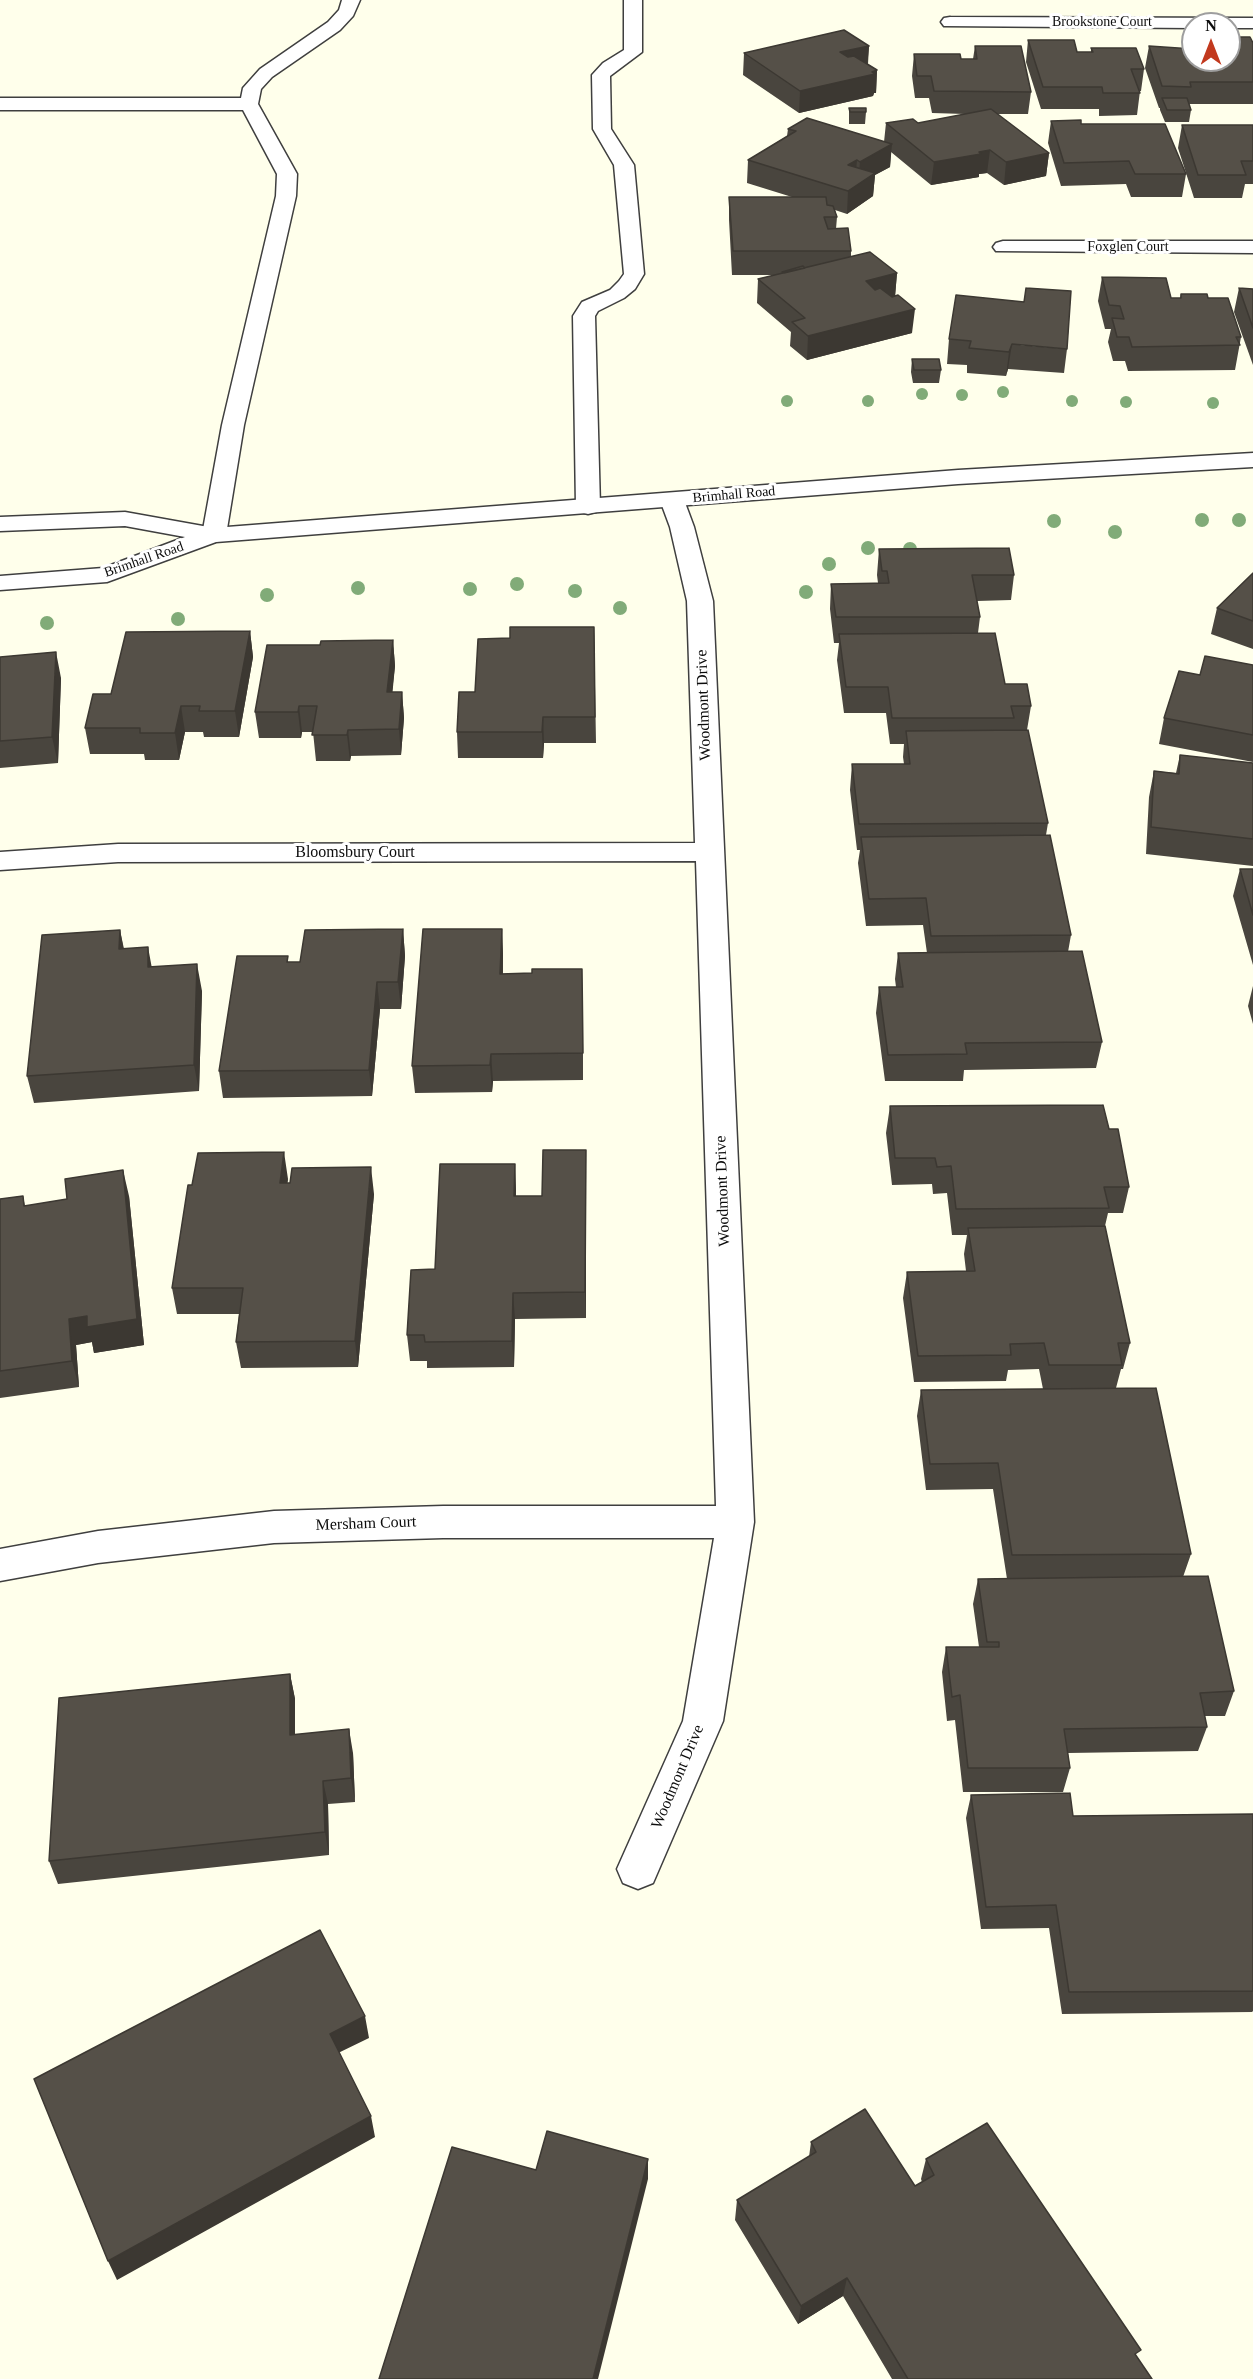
<!DOCTYPE html>
<html>
<head>
<meta charset="utf-8">
<style>
	body { margin:0 }
	#map { position:relative; width:1253px; height:2379px; overflow:hidden; background:#ffffeb; font-family:"Times New Roman",serif }
	canvas { display:block }
	.north { position:absolute; left:1181px; top:12px; width:60px; height:60px; box-sizing:border-box; background:#fff; border:2px solid #9e9e9e; border-radius:50%; rotate:0deg; font-size:16px; font-weight:700; line-height:24px; text-align:center; color:#0c0c0c }
	.north::after { content:''; display:block; margin:auto; width:21px; height:27px; background:#c2391e; clip-path:polygon(50% 0,100% 100%,50% 72%,0 100%) }
</style>
</head>
<body>
<div id="map">
<canvas width="1253" height="2379"></canvas>
<div class="north">N</div>
</div>
<script>
const ctx = document.querySelector('canvas').getContext('2d');
ctx.lineJoin = 'round';
const poly = rows => new Path2D(rows.map(r => 'M' + r).join(''));
function strokePath(path, color, width, dash) { ctx.strokeStyle = color; ctx.lineWidth = width; ctx.lineCap = dash ? 'butt' : 'round'; ctx.setLineDash(dash || []); ctx.stroke(path); }
function paint(path, color) { ctx.fillStyle = color; ctx.fill(path, 'evenodd'); }
function drawText(font, color, halo, rows, align = 'center') {
  ctx.font = font + ' "Times New Roman",serif'; ctx.lineWidth = 6; ctx.setLineDash([]); ctx.textBaseline = 'middle'; ctx.strokeStyle = halo; ctx.fillStyle = color; for (const [text, x, y, turn = 0] of rows) {
    ctx.save(); ctx.translate(x, y); ctx.rotate((+turn || 0) * Math.PI / 180); ctx.textAlign = isNaN(turn) ? turn : align; if (halo) ctx.strokeText(text, 0, 0); ctx.fillText(text, 0, 0); ctx.restore();
  }
}
const service = poly([
	[342,0,360,0,353,16,340,30,272,77,261,89,258,104,297,174,296,196,244,425,226,535,223,540,214,542,205,540,202,535,222,425,276,196,277,174,243,110,0,110,0,98,241,98,243,88,260,69,328,22,339,10,342,0],
	[624,0,642,0,642,52,610,76,611,129,634,165,644,274,635,289,624,298,598,311,595,316,600,507,596,512,588,514,580,512,576,507,573,316,582,302,610,290,619,281,624,274,614,165,593,129,592,75,603,63,624,50,624,0]
]);
const minor = poly([
	[950,17,1253,18,1253,28,1229,28,1229,24,1193,24,1193,28,944,26,941,22,944,18,950,17],
	[1003,241,1253,241,1253,253,996,251,993,247,996,243,1003,241],
	[672,493,680,495,684,500,694,527,713,601,754,1522,723,1721,653,1883,638,1889,623,1883,617,1869,683,1721,714,1538,443,1538,274,1543,98,1563,0,1581,0,1549,98,1531,274,1511,443,1506,716,1506,696,861,118,862,0,870,0,852,118,844,695,843,687,601,670,527,660,500,664,495,672,493]
]);
const tertiary = poly([
	[1253,453,1253,467,958,484,216,542,107,582,0,590,0,576,103,568,185,537,125,526,0,531,0,517,125,512,214,528,958,470,1253,453]
]);
strokePath(service, '#3f3f3f', 3);
strokePath(minor, '#3f3f3f', 3);
strokePath(tertiary, '#3f3f3f', 3);
paint(service, '#fff');
paint(minor, '#fff');
paint(tertiary, '#fff');
ctx.fillStyle = '#81ab78';
for (const [x, y, r] of [
	[1003,392,6],
	[922,394,6],
	[962,395,6],
	[787,401,6],
	[868,401,6],
	[1072,401,6],
	[1126,402,6],
	[1213,403,6],
	[1202,520,7],
	[1239,520,7],
	[1054,521,7],
	[1115,532,7],
	[868,548,7],
	[910,549,7],
	[829,564,7],
	[517,584,7],
	[358,588,7],
	[470,589,7],
	[575,591,7],
	[806,592,7],
	[267,595,7],
	[620,608,7],
	[178,619,7],
	[47,623,7]
]) { ctx.beginPath(); ctx.arc(x, y, r, 0, 2 * Math.PI); ctx.fill(); }
paint(poly([
	[1028,40,1077,52,1091,52,1091,48,1144,69,1141,91,1140,91,1137,115,1099,116,1099,109,1041,109,1026,62],
	[1253,43,1253,104,1189,104,1191,110,1189,122,1165,122,1160,110,1160,108,1159,108,1145,68,1149,46,1193,60],
	[869,46,868,64,877,70,876,93,874,93,873,96,799,113,743,75,744,53],
	[975,46,1031,92,1028,114,997,114,1049,153,1046,176,1004,185,987,173,979,174,979,177,931,185,891,152,890,167,875,175,873,196,847,214,835,210,837,217,836,229,851,251,851,257,897,273,895,296,912,333,807,360,790,346,791,332,757,303,758,279,776,275,732,275,729,220,729,197,792,197,747,183,748,160,787,136,788,129,884,142,886,123,918,123,965,114,932,113,929,98,915,98,912,76,914,54,961,59,973,59],
	[849,108,866,112,865,124,849,124],
	[1051,121,1081,124,1186,174,1182,197,1131,197,1126,184,1061,186,1048,143],
	[1182,125,1253,125,1253,184,1245,184,1242,198,1194,198,1178,148],
	[1102,277,1171,298,1180,298,1181,294,1208,298,1241,337,1235,370,1128,371,1125,361,1113,361,1108,342,1111,329,1105,329,1098,301],
	[1239,288,1253,289,1253,365,1234,312],
	[949,339,1067,349,1064,373,1008,369,1006,376,967,373,967,365,947,364],
	[912,359,941,370,939,383,913,383,911,372],
	[879,549,1014,575,1011,600,977,601,980,617,978,633,1005,684,1031,706,1027,730,1048,823,1046,835,1071,935,1068,952,1102,1042,1096,1068,964,1070,963,1081,885,1081,876,1013,879,987,896,987,895,979,898,953,927,953,923,925,866,926,858,863,860,850,857,850,850,790,852,764,904,764,903,757,904,744,890,744,886,713,844,713,837,660,839,643,834,643,830,609,831,584,878,583,877,575],
	[1253,573,1253,649,1211,634,1217,608],
	[594,627,596,743,544,743,543,758,458,758,457,732,475,692,510,638],
	[250,631,253,657,239,737,204,737,203,732,185,732,179,760,145,760,144,754,90,754,85,728,111,694],
	[393,640,395,666,392,692,402,692,404,718,401,755,351,756,350,761,316,761,313,732,302,732,301,738,259,738,255,712,320,645],
	[0,657,61,678,58,763,0,768],
	[1253,665,1253,762,1159,744,1164,718,1200,675],
	[1180,755,1253,763,1253,866,1146,854,1149,797,1154,771,1176,773],
	[1240,869,1253,869,1253,965,1233,896],
	[403,929,405,956,401,1009,380,1009,372,1096,223,1098,219,1071,289,962,300,962],
	[502,929,503,955,503,974,583,996,583,1080,493,1081,492,1092,415,1093,412,1066],
	[120,930,124,949,152,967,202,991,199,1091,34,1103,27,1076],
	[1253,986,1253,1024,1248,1006],
	[890,1106,1109,1129,1129,1187,1123,1213,1108,1213,1105,1226,1130,1343,1123,1369,1121,1369,1116,1388,1191,1554,1183,1577,1234,1691,1225,1716,1204,1716,1207,1727,1198,1751,1068,1753,1070,1768,1063,1792,963,1792,955,1720,947,1721,942,1672,946,1647,979,1647,973,1604,978,1579,1007,1579,993,1489,926,1490,917,1416,921,1390,1043,1389,1039,1369,1008,1370,1006,1381,914,1382,903,1298,907,1272,966,1271,964,1254,967,1235,952,1235,947,1193,933,1194,932,1184,892,1185,886,1133],
	[586,1150,586,1318,515,1319,514,1367,427,1368,427,1361,410,1361,407,1335,435,1269,515,1164,516,1196,542,1196],
	[288,1179,287,1183,374,1194,358,1367,241,1368,236,1342,239,1314,177,1314,172,1288],
	[23,1196,25,1206,129,1196,144,1345,94,1353,92,1342,76,1345,79,1387,0,1398,0,1199],
	[290,1674,295,1699,295,1735,353,1753,355,1802,328,1804,329,1855,58,1884,49,1861],
	[971,1795,1073,1816,1253,1814,1253,2011,1252,2012,1062,2014,1049,1928,981,1929,966,1818],
	[811,2142,915,2186,922,2182,921,2179,926,2159,1137,2357,1152,2379,892,2379,843,2296,798,2324,735,2220,737,2200,809,2157]
]), '#49453e');
paint(poly([
	[869,46,867,68,840,52],
	[877,70,876,93,874,93,873,96,799,113,800,91],
	[892,144,890,167,875,175,873,196,847,214,848,191,858,184,860,162],
	[990,150,987,173,979,174,979,177,931,185,934,162],
	[1049,153,1046,176,1004,185,1006,162],
	[857,160,855,183,848,165],
	[897,273,895,297,864,305,866,281],
	[915,309,912,333,807,360,808,336],
	[1012,344,1008,369,1006,376,1009,352],
	[250,631,253,657,239,737,235,711],
	[393,640,395,666,390,718,387,692],
	[56,652,61,678,58,763,52,737],
	[402,692,404,718,401,755,399,729],
	[181,706,185,732,179,760,175,733],
	[299,706,302,732,301,738,298,712],
	[543,717,544,743,543,758,542,732],
	[348,730,351,756,350,761,347,735],
	[403,929,405,956,401,1009,398,982],
	[502,929,503,955,502,1000,500,974],
	[120,930,125,957,119,949],
	[148,947,153,974,148,967],
	[197,964,202,991,199,1091,194,1065],
	[377,982,380,1009,372,1096,369,1070],
	[491,1054,493,1081,492,1092,490,1065],
	[586,1150,586,1318,585,1292],
	[284,1152,288,1179,284,1210,280,1183],
	[515,1164,516,1190,515,1223,514,1196],
	[371,1167,374,1194,358,1367,355,1341],
	[123,1170,129,1196,144,1345,94,1353,92,1342,76,1345,79,1387,72,1361,69,1319],
	[513,1293,515,1319,514,1367,512,1341],
	[290,1674,295,1699,295,1759,290,1735],
	[349,1729,353,1753,355,1802,351,1778],
	[323,1781,328,1804,329,1855,325,1832],
	[365,2016,369,2038,334,2055,330,2034],
	[371,2116,375,2137,117,2280,108,2261],
	[648,2159,648,2179,598,2379,593,2379],
	[847,2278,843,2296,798,2324,801,2306]
]), '#3c3832');
const building = poly([
	[844,30,869,46,840,52,848,57,854,56,877,70,872,72,875,74,800,91,744,53,844,30],
	[1229,37,1250,37,1253,43,1253,82,1190,82,1191,87,1162,86,1149,46,1193,49,1193,60,1229,60,1229,37],
	[1028,40,1074,40,1077,52,1093,52,1091,48,1136,48,1144,69,1131,69,1140,93,1103,93,1102,87,1043,87,1028,40],
	[975,46,1021,46,1031,92,934,91,931,76,917,76,914,54,960,54,961,59,977,59,975,46],
	[1162,98,1187,98,1191,110,1167,110,1162,98],
	[849,108,866,108,866,112,850,112,849,108],
	[991,109,1049,153,1006,162,990,150,979,152,981,154,934,162,886,123,913,119,918,123,991,109],
	[807,118,892,144,860,162,857,160,848,165,875,173,848,191,748,160,796,131,788,129,807,118],
	[1081,120,1081,124,1165,124,1186,174,1135,174,1129,161,1064,163,1051,121,1081,120],
	[1182,125,1253,125,1253,161,1241,161,1246,175,1198,175,1182,125],
	[729,197,826,197,827,205,833,206,837,217,824,217,828,229,848,228,851,251,733,251,729,197],
	[870,252,897,273,866,281,875,290,880,288,892,297,898,295,915,309,808,336,792,322,805,318,758,279,870,252],
	[803,266,805,268,784,273,782,272,803,266],
	[1102,277,1166,278,1171,298,1181,298,1181,294,1207,294,1208,298,1228,298,1241,337,1236,337,1240,345,1132,347,1129,337,1117,337,1112,318,1124,319,1120,306,1109,305,1102,277],
	[1026,288,1071,291,1067,349,1012,344,1009,352,969,348,971,341,949,339,956,295,1024,302,1026,288],
	[1239,288,1253,289,1253,328,1239,288],
	[912,359,939,359,941,370,914,370,912,359],
	[1009,548,1014,575,972,575,980,617,836,617,831,584,889,583,887,571,882,571,879,549,1009,548],
	[1253,573,1253,621,1217,608,1253,573],
	[510,627,594,627,595,717,543,717,542,732,457,732,459,692,475,692,478,639,510,638,510,627],
	[250,631,235,711,199,711,200,706,181,706,175,733,140,733,140,728,85,728,93,694,111,694,126,632,250,631],
	[995,633,1005,684,1027,684,1031,706,1011,706,1014,718,892,718,888,687,846,687,839,634,995,633],
	[393,640,387,692,402,692,399,729,348,730,347,735,312,735,317,706,299,706,298,712,255,712,267,645,320,645,321,641,393,640],
	[56,652,52,737,0,741,0,657,56,652],
	[1205,656,1253,665,1253,735,1164,718,1179,671,1200,675,1205,656],
	[1028,730,1048,823,859,824,852,764,910,764,906,731,1028,730],
	[1180,755,1253,763,1253,839,1151,827,1154,771,1179,774,1180,755],
	[1050,835,1071,935,931,936,926,898,869,899,861,837,1050,835],
	[1240,869,1253,869,1253,915,1240,869],
	[403,929,398,982,377,982,369,1070,219,1071,237,956,288,956,287,962,300,962,305,930,403,929],
	[423,929,502,929,500,974,532,973,532,969,582,969,583,1053,491,1054,490,1065,412,1066,423,929],
	[120,930,119,949,148,947,148,967,197,964,194,1065,27,1076,42,935,120,930],
	[1082,951,1102,1042,965,1043,967,1054,888,1055,879,987,903,987,898,953,1082,951],
	[1103,1105,1109,1129,1118,1129,1129,1187,1104,1187,1109,1208,956,1209,951,1166,937,1167,935,1158,895,1158,890,1106,1103,1105],
	[543,1150,586,1150,585,1292,513,1293,512,1341,425,1342,424,1335,407,1335,411,1270,435,1269,440,1164,515,1164,514,1196,542,1196,543,1150],
	[284,1152,280,1183,290,1183,292,1168,371,1167,355,1341,236,1342,243,1288,172,1288,188,1185,192,1185,198,1153,284,1152],
	[123,1170,137,1319,87,1327,87,1316,69,1319,72,1361,0,1371,0,1199,23,1196,24,1206,67,1199,65,1179,123,1170],
	[1105,1226,1130,1343,1118,1343,1122,1365,1049,1365,1044,1343,1010,1344,1011,1355,918,1356,907,1272,975,1271,968,1228,1105,1226],
	[1156,1388,1191,1554,1012,1555,998,1463,930,1464,921,1390,1156,1388],
	[1208,1576,1234,1691,1200,1693,1207,1727,1064,1729,1070,1768,968,1768,960,1695,952,1697,946,1647,999,1647,999,1642,987,1642,978,1579,1208,1576],
	[290,1674,290,1735,349,1729,351,1778,323,1781,325,1832,49,1861,59,1698,290,1674],
	[1070,1793,1073,1816,1253,1814,1253,1991,1069,1992,1056,1905,986,1907,971,1795,1070,1793],
	[320,1930,365,2016,330,2034,371,2116,108,2261,34,2079,320,1930],
	[865,2109,915,2186,934,2175,926,2159,987,2123,1141,2350,1135,2354,1152,2379,908,2379,847,2278,801,2306,737,2200,816,2152,811,2142,865,2109],
	[547,2131,648,2159,593,2379,379,2379,452,2147,536,2170,547,2131]
]);
paint(building, '#555048');
strokePath(building, '#3c3832', 1.5);
drawText('14px', '#0c0c0c', '#fff', [
	["Brookstone Court",1102,22],
	["Foxglen Court",1128,247],
	["Brimhall Road",734,495,-5],
	["Brimhall Road",144,560,-19]
]);
drawText('16px', '#0c0c0c', '#fff', [
	["Woodmont Drive",704,705,-92],
	["Bloomsbury Court",355,853],
	["Woodmont Drive",723,1191,-92],
	["Mersham Court",366,1524,-2],
	["Woodmont Drive",678,1777,-67]
]);
</script>
</body>
</html>
